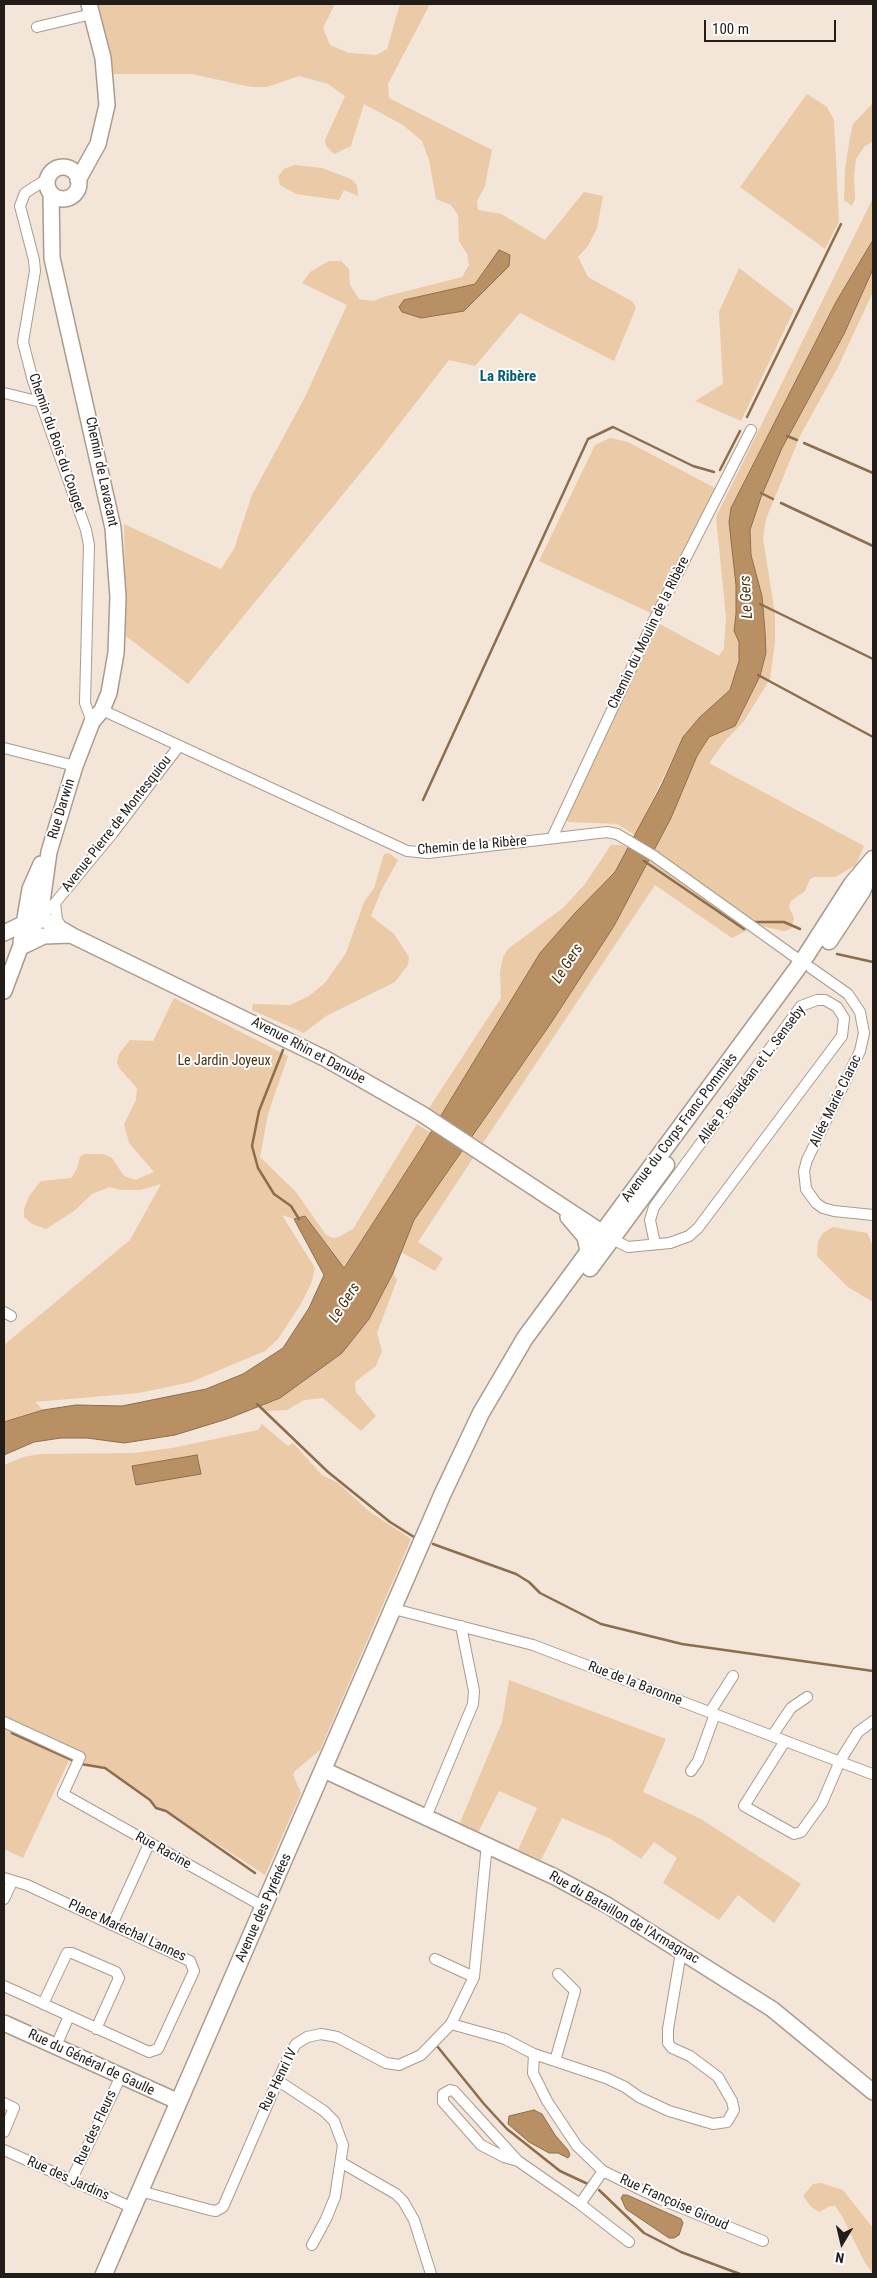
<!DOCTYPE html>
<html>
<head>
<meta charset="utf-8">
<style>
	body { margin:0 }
	#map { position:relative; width:877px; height:2278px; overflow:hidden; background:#f3e5d7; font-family:"Roboto Condensed",sans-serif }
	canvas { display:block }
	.frame { position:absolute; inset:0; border:5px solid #221d18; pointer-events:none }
	.north { position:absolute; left:817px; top:2218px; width:50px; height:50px; -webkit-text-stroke:4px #fff; paint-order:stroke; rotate:189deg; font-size:14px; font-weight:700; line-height:20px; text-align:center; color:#221d18 }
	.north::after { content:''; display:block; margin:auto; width:18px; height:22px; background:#221d18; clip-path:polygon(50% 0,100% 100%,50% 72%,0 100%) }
	.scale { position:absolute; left:704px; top:20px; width:132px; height:22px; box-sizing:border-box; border:2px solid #221d18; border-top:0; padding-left:6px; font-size:15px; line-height:18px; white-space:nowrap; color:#221d18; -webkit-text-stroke:4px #fff; paint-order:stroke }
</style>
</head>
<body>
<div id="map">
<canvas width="877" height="2278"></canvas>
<div class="frame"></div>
<div class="north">N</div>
<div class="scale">100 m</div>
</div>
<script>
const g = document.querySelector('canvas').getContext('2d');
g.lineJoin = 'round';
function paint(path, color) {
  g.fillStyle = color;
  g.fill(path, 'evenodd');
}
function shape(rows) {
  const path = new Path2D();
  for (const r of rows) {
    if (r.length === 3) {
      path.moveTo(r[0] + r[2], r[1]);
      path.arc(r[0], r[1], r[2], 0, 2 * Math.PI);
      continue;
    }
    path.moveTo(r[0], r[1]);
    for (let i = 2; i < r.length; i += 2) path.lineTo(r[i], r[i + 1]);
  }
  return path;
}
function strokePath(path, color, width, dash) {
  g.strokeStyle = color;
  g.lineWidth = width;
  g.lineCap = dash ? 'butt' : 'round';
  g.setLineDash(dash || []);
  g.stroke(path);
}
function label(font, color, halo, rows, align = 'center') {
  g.font = font + ' "Roboto Condensed",sans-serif';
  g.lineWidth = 4;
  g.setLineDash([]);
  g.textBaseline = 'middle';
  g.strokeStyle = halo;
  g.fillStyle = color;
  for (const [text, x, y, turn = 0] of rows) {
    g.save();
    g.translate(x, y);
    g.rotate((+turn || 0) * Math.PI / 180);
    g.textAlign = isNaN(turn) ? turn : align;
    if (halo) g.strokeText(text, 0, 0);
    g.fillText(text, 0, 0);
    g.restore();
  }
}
const green = shape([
	[96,4,335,4,323,28,330,45,349,53,376,55,387,49,400,4,430,4,388,84,389,98,492,150,485,186,477,201,478,210,501,214,545,240,584,192,603,196,597,228,588,246,578,257,588,277,633,302,636,308,614,361,520,313,475,366,449,360,380,449,188,684,126,636,124,524,221,569,234,549,252,495,305,397,347,305,302,283,310,272,329,261,341,261,349,269,350,285,359,299,374,301,383,297,462,277,469,265,467,254,459,241,458,215,451,205,436,199,429,160,422,141,403,125,364,104,351,146,334,154,326,146,325,140,345,96,328,84,299,76,267,87,251,87,192,74,113,74],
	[499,250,477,299,464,311,404,300,475,284],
	[807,94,827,107,834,120,839,222,825,249,740,187],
	[873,103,873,141,864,147,856,159,854,176,855,199,852,206,844,200,845,169,850,137,853,124],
	[295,165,322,168,351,179,357,185,358,196,344,190,339,200,296,194,280,185,278,177,284,169],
	[873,198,873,240,836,302,731,508,729,522,736,585,736,614,734,631,739,642,739,661,730,690,700,717,683,737,635,835,617,824,568,822,566,818,658,623,719,656,724,648,726,617,716,517],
	[739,268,794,310,741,421,695,401,723,384,719,312],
	[873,269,873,292,838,367,800,436,766,519,763,539,775,614,775,641,770,679,744,721,725,741,709,763,864,846,856,865,835,877,814,877,810,879,805,891,791,901,789,907,794,918,791,929,784,931,757,925,732,938,655,885,483,1143,473,1137,551,1023,614,926,671,818,697,756,709,737,735,726,760,676,766,653,765,631,762,596,751,555,750,530,761,497,782,448,844,334],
	[610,438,628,442,715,488,653,614,539,561,595,445],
	[611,845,622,845,628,848,615,872,575,913,540,953,441,1116,429,1108,501,998,500,972,503,957,508,949,564,907,585,884],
	[389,853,398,860,381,891,371,916,394,934,409,957,408,965,395,982,326,1016,304,1033,252,1010,253,1004,290,1005,309,996,325,983,346,953,364,902,374,888,384,854],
	[174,998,288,1056,268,1114,260,1157,296,1192,326,1235,333,1238,339,1237,353,1229,417,1124,431,1133,343,1268,305,1216,294,1219,282,1215,315,1268,311,1284,301,1304,278,1339,265,1351,191,1382,139,1393,35,1402,43,1410,4,1422,4,1345,130,1240,161,1184,140,1190,121,1190,110,1187,92,1194,74,1211,46,1229,32,1224,24,1217,24,1209,29,1196,41,1181,71,1178,77,1169,80,1157,84,1154,103,1154,112,1158,124,1176,135,1180,154,1172,129,1143,124,1124,136,1100,137,1088,119,1068,117,1062,119,1054,130,1040,153,1041],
	[462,1151,473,1158,418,1242,443,1258,435,1271,401,1252,414,1220],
	[833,1227,867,1233,873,1246,873,1302,848,1287,817,1256,818,1241,823,1233],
	[393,1273,397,1280,377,1333,382,1351,376,1366,355,1382,356,1392,376,1416,361,1431,323,1398,304,1400,287,1410,267,1411,259,1406,280,1398,369,1319],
	[262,1424,288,1446,293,1443,322,1475,338,1483,370,1512,411,1539,320,1750,294,1772,293,1775,301,1793,265,1875,165,1810,157,1807,151,1799,105,1767,87,1764,71,1756,23,1858,4,1849,4,1465,23,1457,40,1454,135,1453,172,1448,258,1430],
	[509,1680,666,1739,643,1792,701,1819,801,1884,774,1923,738,1895,719,1920,663,1883,677,1858,654,1842,641,1859,609,1838,562,1818,541,1860,518,1850,537,1808,499,1791,478,1833,459,1825,502,1722],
	[821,2183,843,2190,873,2228,873,2274,864,2261,842,2216,835,2206,830,2206,819,2212,811,2207,803,2196,813,2184]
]);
const water = shape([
	[873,240,873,269,844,334,782,448,761,497,750,530,751,555,762,596,765,631,766,653,760,676,735,726,709,737,697,756,671,818,614,926,551,1023,414,1220,393,1273,369,1319,342,1353,280,1398,227,1419,175,1435,124,1443,87,1438,61,1438,34,1442,4,1455,4,1422,43,1410,76,1405,122,1406,206,1389,243,1374,283,1348,309,1308,324,1275,294,1219,305,1216,344,1268,420,1150,540,953,575,913,615,872,662,784,683,737,700,717,730,690,739,661,739,642,734,631,736,614,736,585,729,522,731,508,836,302,873,240],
	[499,250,510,255,509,266,464,311,421,318,402,312,399,307,404,300,475,284,499,250],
	[197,1455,201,1474,136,1485,132,1466,197,1455],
	[534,2110,542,2114,555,2135,568,2150,570,2155,568,2158,558,2153,549,2153,529,2142,508,2124,509,2116,534,2110],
	[623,2195,627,2195,681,2219,683,2223,679,2235,674,2238,669,2238,626,2209,621,2198,623,2195]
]);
const stream = shape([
	[747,417,841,224],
	[787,436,797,440],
	[804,443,873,473],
	[720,470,740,431],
	[761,493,773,499],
	[781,503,873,546],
	[760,604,873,659],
	[758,675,873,737],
	[423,800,588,439,613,427,693,466,714,472],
	[644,861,744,929],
	[752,922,784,922,800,929],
	[837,954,873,962],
	[283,1050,259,1111,252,1146,258,1168,274,1194,291,1206,299,1219],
	[257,1404,328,1472,390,1522,414,1537],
	[433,1544,516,1574,529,1582,540,1593,601,1624,682,1644,873,1671],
	[12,1733,72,1760],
	[81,1764,105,1768,150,1800,156,1808,166,1811,255,1873],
	[437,2046,484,2104,507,2129,560,2171,590,2185],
	[599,2190,644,2233,681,2252,740,2274]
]);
const street = shape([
	[37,27,92,14],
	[47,179,25,193,20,206,34,260,35,271,23,342,33,381,86,530,89,545,85,703,92,722],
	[4,393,41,402],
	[102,710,407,851,428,853,607,832,617,834,654,856,802,962],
	[4,748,75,766],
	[552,838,654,620,751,430],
	[55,903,57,920,63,929],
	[40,917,55,903,112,834,179,746],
	[811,968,848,994,860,1012,864,1033,860,1051,807,1160,804,1171,806,1189,816,1203,823,1208,834,1211,873,1215],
	[612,1239,628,1247,670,1243,689,1236,698,1228,842,1036,844,1018,837,1007,825,1000,817,1000,801,1006,654,1207,650,1220,655,1244],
	[4,1312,11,1316],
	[394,1609,533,1645,872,1774],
	[710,1712,733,1676],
	[4,1722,80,1757,63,1794,264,1907],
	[772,1736,791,1708,807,1697],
	[785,1741,744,1806,794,1834,801,1832,822,1803,840,1761,858,1732,873,1721],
	[691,1771,698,1761,715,1714],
	[426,1817,473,1704,474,1691,461,1626],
	[4,1878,27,1885,190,1961,194,1971,158,2049,149,2052,4,1986],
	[4,1899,12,1882],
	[112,1925,149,1844],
	[435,1959,474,1977],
	[43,2004,67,1953,72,1953,116,1972,119,1978,96,2029],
	[451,2024,505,2039,534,2054,533,2073,547,2101,577,2146,603,2171,660,2199,763,2241],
	[56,2046,69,2016],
	[534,2054,606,2078,625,2087,639,2097,669,2111,713,2124,727,2122,734,2110,732,2101,718,2077,690,2056,672,2048,668,2043,668,2029,681,1952],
	[555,2061,575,1991,558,1974],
	[277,2080,324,2111,334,2121,343,2145,335,2197,326,2219,312,2245],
	[4,2103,14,2108,4,2132],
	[4,2150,133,2208],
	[518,2161,504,2157,481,2145,443,2102,443,2094,450,2090,454,2091,518,2161,580,2204],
	[342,2163,396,2194,403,2201,414,2220,431,2274],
	[603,2171,580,2204,629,2242],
	[71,2181,121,2076],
	[140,2191,210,2210,216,2211,223,2207,289,2055,296,2044,307,2037,321,2034,337,2037,386,2063,399,2065,421,2055,451,2024,474,1977,487,1844]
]);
const secondary = shape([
	[63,183,16],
	[78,180,98,144,107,105,103,58,89,4],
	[40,917,73,936,326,1059,422,1114,612,1239],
	[4,933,29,921],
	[21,942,30,889,41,864],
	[21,947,44,936,70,935],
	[4,991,20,948,40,917,49,852,75,766,92,722,102,710,109,693,116,653,118,597,113,528,52,258,51,194],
	[568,1217,585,1237,588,1251],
	[324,1770,555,1877,607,1905,772,2009,873,2092],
	[4,2023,179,2102]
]);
const primary = shape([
	[829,941,862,891,871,870],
	[590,1268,666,1165],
	[104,2274,443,1493,481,1413,525,1338,802,962,852,884,873,859]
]);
const streetNames = [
	["Chemin du Bois du Couget",56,443,71],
	["Chemin de Lavacant",101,472,78],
	["Chemin du Moulin de la Ribère",649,633,-64],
	["Rue Darwin",62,809,-73],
	["Avenue Pierre de Montesquiou",117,824,-52],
	["Chemin de la Ribère",472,846,-5],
	["Avenue Rhin et Danube",308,1051,28],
	["Allée P. Baudéan et L. Senseby",752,1075,-53],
	["Allée Marie Clarac",836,1101,-64],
	["Avenue du Corps Franc Pommiès",680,1128,-53],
	["Rue de la Baronne",635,1684,21],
	["Rue Racine",163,1851,29],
	["Avenue des Pyrénées",264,1908,-66],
	["Rue du Bataillon de l'Armagnac",624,1918,30],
	["Place Maréchal Lannes",127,1931,25],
	["Rue du Général de Gaulle",91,2063,25],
	["Rue Henri IV",279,2080,-64],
	["Rue des Fleurs",96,2128,-65],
	["Rue des Jardins",68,2179,24],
	["Rue Françoise Giroud",674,2203,24]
];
const parkNames = [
	["Le Jardin Joyeux",224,1061]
];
const neighbourhoodNames = [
	["La Ribère",508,377]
];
const waterNames = [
	["Le Gers",747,597,-93],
	["Le Gers",568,964,-57],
	["Le Gers",345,1303,-57]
];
paint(green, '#ebcaa8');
paint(water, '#b99064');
strokePath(water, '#8c6e4d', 1);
strokePath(stream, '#8c6e4d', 2.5);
strokePath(street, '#a99c8e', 12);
strokePath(secondary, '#a99c8e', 18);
strokePath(primary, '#a99c8e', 19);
strokePath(street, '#fff', 10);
strokePath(secondary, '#fff', 15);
strokePath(primary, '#fff', 16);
label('14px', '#221d18', '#fff', streetNames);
label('14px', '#4d300c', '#fff', parkNames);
label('bold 15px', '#036073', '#fff', neighbourhoodNames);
label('italic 15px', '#4b2e09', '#fff', waterNames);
</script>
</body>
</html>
